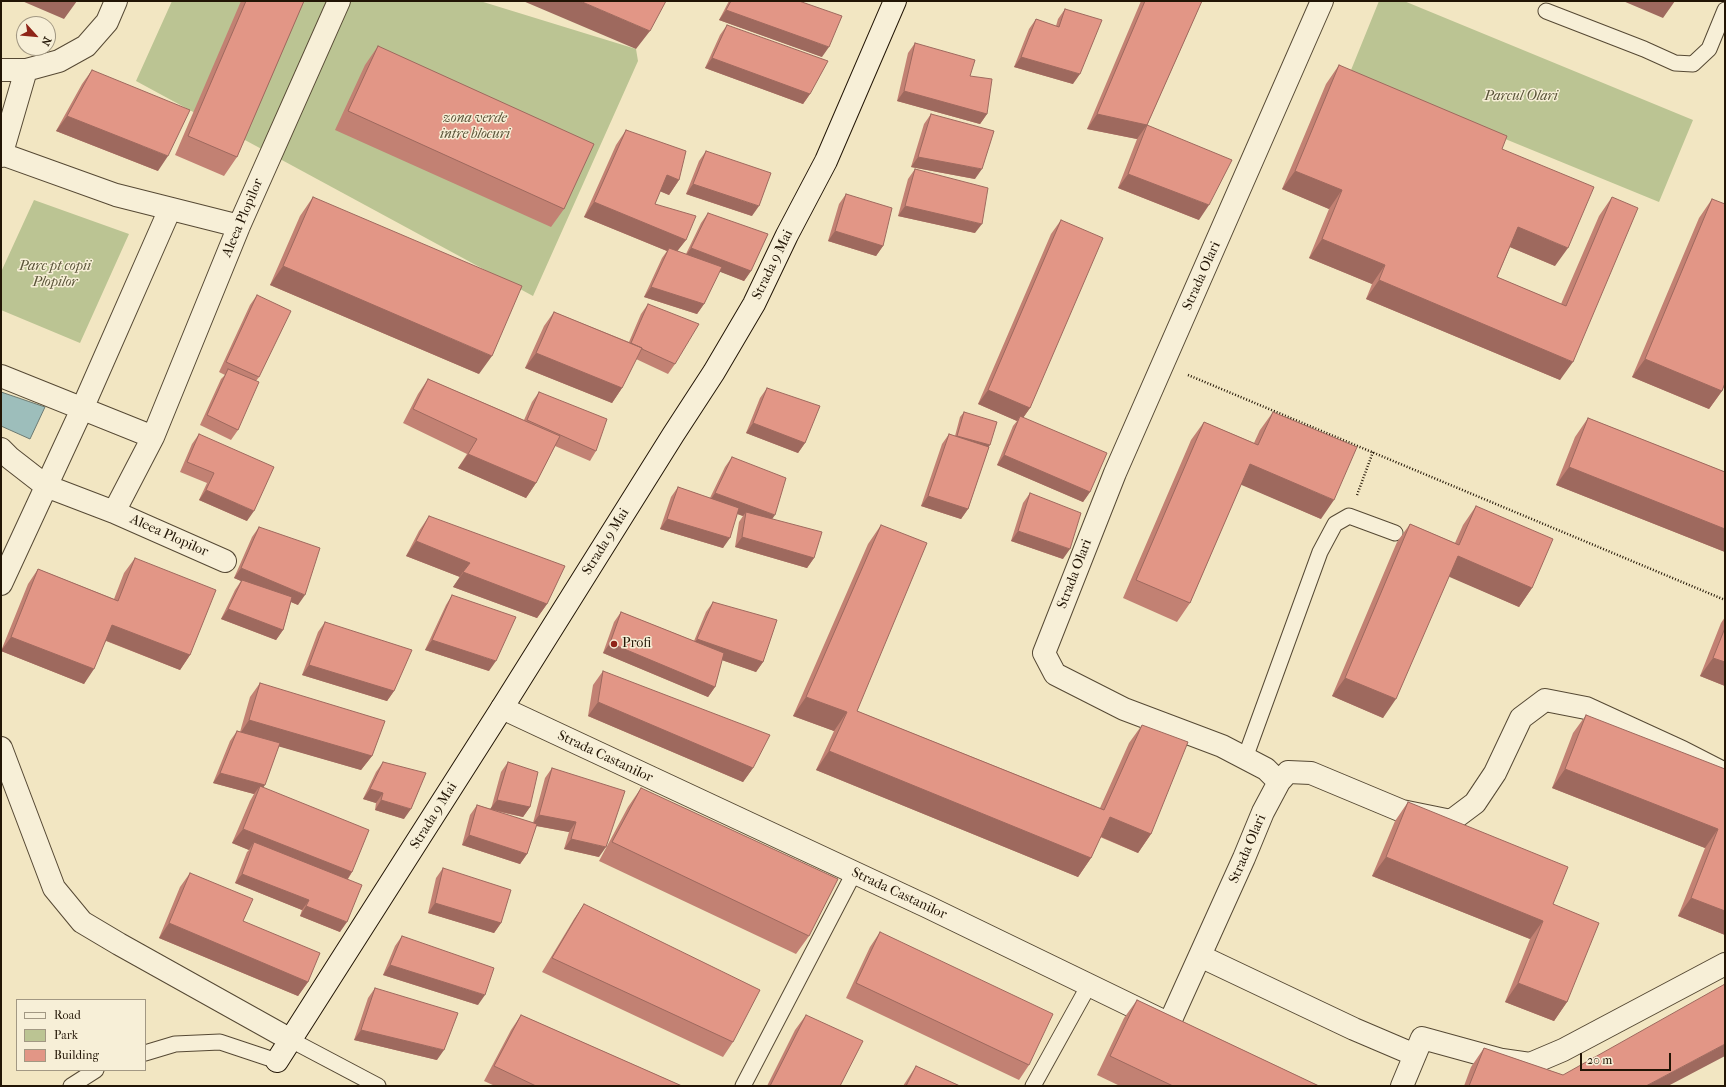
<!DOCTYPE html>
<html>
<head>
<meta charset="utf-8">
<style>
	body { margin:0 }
	#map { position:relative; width:1726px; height:1087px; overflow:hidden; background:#f2e6c2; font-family:"IM FELL French Canon",serif }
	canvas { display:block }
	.frame { position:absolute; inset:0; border:2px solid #221505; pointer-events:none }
	.legend { position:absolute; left:16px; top:999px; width:130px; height:72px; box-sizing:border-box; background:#f7efd7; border:1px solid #a29883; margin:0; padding:5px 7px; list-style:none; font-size:12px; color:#221505 }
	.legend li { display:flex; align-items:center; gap:8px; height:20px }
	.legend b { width:20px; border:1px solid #a29883 }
	.north { position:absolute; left:16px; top:16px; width:40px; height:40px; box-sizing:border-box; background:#f7efd7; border:1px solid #a29883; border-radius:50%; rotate:117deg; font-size:11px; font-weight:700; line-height:16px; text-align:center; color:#221505 }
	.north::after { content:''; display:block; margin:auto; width:14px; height:18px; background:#8f2418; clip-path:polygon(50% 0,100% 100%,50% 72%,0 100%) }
	.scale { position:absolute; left:1580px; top:1053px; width:91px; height:18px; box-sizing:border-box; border:2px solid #221505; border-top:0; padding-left:5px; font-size:12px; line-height:14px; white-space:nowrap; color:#221505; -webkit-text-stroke:3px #f7efd7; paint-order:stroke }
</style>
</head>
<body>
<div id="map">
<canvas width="1726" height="1087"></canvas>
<div class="frame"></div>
<ul class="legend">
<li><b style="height:5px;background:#f7efd7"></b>Road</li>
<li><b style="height:11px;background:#bbc493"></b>Park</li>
<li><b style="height:11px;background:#e29686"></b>Building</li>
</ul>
<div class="north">N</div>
<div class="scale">20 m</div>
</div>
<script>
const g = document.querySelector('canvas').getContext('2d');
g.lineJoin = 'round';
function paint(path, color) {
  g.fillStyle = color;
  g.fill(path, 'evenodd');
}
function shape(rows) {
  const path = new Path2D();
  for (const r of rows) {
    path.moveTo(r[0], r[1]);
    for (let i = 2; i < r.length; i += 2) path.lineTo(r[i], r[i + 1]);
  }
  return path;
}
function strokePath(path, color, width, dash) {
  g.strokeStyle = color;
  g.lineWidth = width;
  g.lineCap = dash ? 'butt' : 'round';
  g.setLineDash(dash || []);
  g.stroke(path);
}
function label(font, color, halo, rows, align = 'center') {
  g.font = font + ' "IM FELL French Canon",serif';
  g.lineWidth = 3;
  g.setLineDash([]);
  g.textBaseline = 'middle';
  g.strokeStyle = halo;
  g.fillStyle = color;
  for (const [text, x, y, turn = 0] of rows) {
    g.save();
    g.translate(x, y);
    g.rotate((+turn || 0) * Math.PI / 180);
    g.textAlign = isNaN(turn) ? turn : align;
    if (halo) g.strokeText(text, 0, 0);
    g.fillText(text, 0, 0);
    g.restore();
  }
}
const green = shape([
	[172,1,480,1,636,49,638,61,533,296,136,81],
	[1379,1,1404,1,1693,120,1659,202,1349,75],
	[34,200,129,234,80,343,1,310,1,272]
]);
const water = shape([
	[1,392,45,407,30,439,1,426,1,392]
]);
const path = shape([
	[1188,375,1725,600],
	[1357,495,1373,452]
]);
const lane = shape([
	[1546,11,1644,49,1675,63,1693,64,1709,49,1725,10],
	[1245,758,1320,552,1335,524,1349,516,1395,533],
	[291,1040,378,1086],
	[145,1053,175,1044,220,1042,277,1061],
	[71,1086,96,1070],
	[743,1086,854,873],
	[1033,1086,1089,985]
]);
const street = shape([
	[1,70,26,70,59,61,86,46,107,22,116,1],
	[2,154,116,195,239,226],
	[1,156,26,70],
	[1,376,153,437,239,226,339,1],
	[153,437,114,512,225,561],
	[1,449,10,458,46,486,114,512],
	[1,584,82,409,170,209],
	[502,708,928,907,1159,1019],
	[1,748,54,888,82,922,119,944,291,1040],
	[1279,782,1266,769,1222,746,1124,709,1055,674,1044,653,1115,473,1322,1],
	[1200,956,1354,1029,1415,1055],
	[1169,1024,1244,858,1263,812,1279,782,1288,772,1311,773,1402,811,1451,821,1475,803,1495,773,1521,718,1545,700,1586,708,1682,752,1725,774],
	[1402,1086,1422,1038,1502,1060,1530,1064,1563,1050,1725,964]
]);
const secondary = shape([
	[277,1061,502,708,673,435,714,372,754,304,787,235,826,161,895,1]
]);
const wall = shape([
	[241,1,304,1,237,157,224,176,175,155],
	[729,1,799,1,822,57,719,20],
	[1141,1,1202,1,1147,125,1199,220,1118,188,1137,139,1087,129],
	[1065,9,1073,84,1014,67,1029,29,1036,19,1056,26,1058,19],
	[727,25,810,94,803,104,705,68,720,35],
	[915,43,970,76,987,114,980,124,897,101,908,53],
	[378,46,564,209,551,227,335,130,365,65],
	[1339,65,1502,149,1555,266,1510,247,1497,277,1561,304,1599,216,1612,197,1560,380,1366,299,1372,284,1309,258,1329,209,1282,189,1326,84],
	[92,70,158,171,56,131,82,84],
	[931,114,975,179,911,167,924,124],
	[626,130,679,180,669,195,660,191,655,204,686,240,677,251,686,254,701,223,708,213,751,271,744,281,719,271,704,304,697,314,644,297,662,258,667,251,584,217,616,145],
	[706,151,752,216,686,194,699,161],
	[915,169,975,233,898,216,908,179],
	[846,194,883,246,876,256,828,241,839,204],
	[313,197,479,374,270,285,300,216],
	[1712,199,1722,391,1709,409,1632,377,1699,218],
	[1061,220,1030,408,1023,418,1090,492,1083,502,997,465,1013,426,1017,421,978,404,1051,234],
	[257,295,259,377,256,381,238,430,231,440,200,425,221,379,225,375,219,372,250,305],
	[648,304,675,364,668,374,636,359,622,388,612,403,525,368,544,326,554,312,629,342,641,314],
	[428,379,524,420,532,402,539,392,596,451,590,461,555,446,536,483,526,498,458,468,467,454,403,423,418,394],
	[767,388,805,443,798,453,746,433,760,398],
	[964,412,989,447,968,509,961,519,921,506,942,444,949,434,955,436,960,417],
	[1273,412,1321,519,1241,484,1190,603,1177,622,1123,598,1191,440,1204,422,1254,443,1260,430],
	[1588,418,1725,472,1725,552,1556,485,1575,437],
	[199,434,247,521,199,500,207,483,180,472,192,444],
	[732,457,772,519,814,558,807,568,735,547,739,522,743,516,737,514,723,548,660,529,671,497,678,487,710,498,725,467],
	[1030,493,1063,559,1011,541,1023,503],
	[1476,506,1532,588,1519,607,1449,576,1383,718,1332,696,1397,542,1410,524,1455,543,1463,525],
	[429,516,547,604,537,618,453,587,460,577,406,556,419,531],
	[881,525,857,711,1100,808,1129,743,1142,725,1151,834,1138,853,1100,837,1091,858,1078,877,816,770,834,731,793,716,868,544],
	[259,527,298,605,291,602,283,630,276,640,221,619,235,590,241,581,234,578,252,537],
	[135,558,190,655,180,670,106,641,84,684,1,651,28,584,38,569,114,599,124,573],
	[452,595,489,671,425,650,446,605],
	[713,602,763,662,756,672,722,660,715,687,708,697,603,653,614,622,621,612,694,641,706,612],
	[1725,617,1725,686,1700,676,1721,623],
	[325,622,394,691,387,701,302,675,318,632],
	[603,671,753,768,743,782,588,716,593,685],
	[260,683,372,756,361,770,279,746,263,788,352,872,348,879,340,932,300,916,302,910,235,883,247,852,249,850,232,843,250,801,254,794,213,783,230,741,237,731,240,732,250,697],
	[1586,715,1725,818,1725,935,1678,916,1705,848,1552,788,1573,733],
	[383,762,404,819,375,810,376,803,363,799,376,772],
	[508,762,530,807,523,817,495,811,533,823,545,778,552,768,599,857,564,849,569,832,536,826,527,854,520,864,462,845,470,815,477,805,491,809,501,772],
	[641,788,809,936,796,954,599,861,628,807],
	[1408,802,1553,904,1567,1002,1554,1021,1505,1002,1530,939,1372,876,1395,821],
	[443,868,501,923,494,933,428,913,436,878],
	[190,873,308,982,298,996,159,938,180,887],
	[584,904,733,1042,723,1057,542,972,574,919],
	[880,932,1029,1065,1019,1080,846,998,870,947],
	[402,936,478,1005,383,975,395,946],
	[375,988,437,1060,354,1040,368,998],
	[1137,1000,1319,1086,1120,1086,1097,1075,1124,1018],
	[521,1015,682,1086,495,1086,484,1081,511,1030],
	[806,1015,840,1086,767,1086,795,1030],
	[1484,1048,1563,1075,1668,1086,1464,1086,1471,1067],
	[916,1066,960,1086,903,1086]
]);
const shadedWall = shape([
	[22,1,77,1,64,19],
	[523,1,580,1,650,31,636,49],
	[1623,1,1675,1,1663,18],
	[726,10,829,47,822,57,719,20],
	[1021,57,1080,74,1073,84,1014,67],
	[712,58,810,94,803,104,705,68],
	[904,91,987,114,980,124,897,101],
	[1097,114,1147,125,1137,139,1087,129],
	[67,116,168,156,158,171,56,131],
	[918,157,982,169,975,179,911,167],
	[1295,171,1342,190,1329,209,1282,189],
	[1128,174,1209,205,1199,220,1118,188],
	[667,175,679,180,669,195,657,190],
	[693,184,759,206,752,216,686,194],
	[594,202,686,240,675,254,669,248,667,251,584,217],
	[905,206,982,224,975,233,898,216],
	[1518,227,1568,248,1555,266,1505,245],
	[835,231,883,246,876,256,828,241],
	[1322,239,1385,265,1372,284,1309,258],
	[691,248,751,271,744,281,684,258],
	[283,266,492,356,479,374,270,285],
	[1379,280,1573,362,1560,380,1366,299],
	[651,287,704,304,697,314,644,297],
	[536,353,622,388,612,403,525,368],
	[1645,359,1722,391,1709,409,1632,377],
	[988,390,1030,408,1020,422,1020,416,1017,421,978,404],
	[753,423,805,443,798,453,746,433],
	[957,436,990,445,987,450,953,441],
	[468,454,536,483,526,498,458,468],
	[1004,455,1090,492,1083,502,997,465],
	[1250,464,1334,500,1321,519,1237,483],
	[1569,467,1725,529,1725,552,1556,485],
	[206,490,254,511,247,521,199,500],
	[715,493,775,515,768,525,746,512,743,516,708,503],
	[928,496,968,509,961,519,921,506],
	[667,519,730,538,723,548,660,529],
	[1018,531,1070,549,1063,559,1011,541],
	[742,537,814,558,807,568,735,547],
	[416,541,470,563,460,577,406,556],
	[1458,556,1532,588,1519,607,1445,575],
	[241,568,305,595,298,605,234,578],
	[463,572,547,604,537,618,453,587],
	[228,609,283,630,276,640,221,619],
	[112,625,190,655,180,670,102,639],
	[11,637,94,669,84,684,1,651],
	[697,639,763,662,756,672,690,649],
	[432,640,496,661,489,671,425,650],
	[610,643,715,687,708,697,603,653],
	[1713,658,1725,662,1725,686,1700,676],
	[309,665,394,691,387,701,302,675],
	[1345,678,1396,699,1383,718,1332,696],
	[806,697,847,712,834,731,793,716],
	[598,702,753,768,743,782,588,716],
	[249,720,372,756,361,770,239,735],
	[829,751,1091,858,1078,877,816,770],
	[1565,769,1718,829,1705,848,1552,788],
	[220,773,265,785,258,795,260,786,254,794,213,783],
	[370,789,383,793,376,803,363,799],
	[381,800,411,809,404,819,375,810],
	[497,800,530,807,523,817,490,809],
	[539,815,576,822,569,832,532,825],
	[1110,817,1151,834,1138,853,1097,835],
	[243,829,352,872,342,887,254,842,249,850,232,843],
	[469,835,527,854,520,864,462,845],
	[571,839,606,847,599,857,564,849],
	[1386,857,1543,921,1530,939,1372,876],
	[242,874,309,900,302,910,235,883],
	[1691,898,1725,911,1725,935,1678,916],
	[435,903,501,923,494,933,428,913],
	[306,906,347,922,340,932,300,916],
	[169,923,308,982,298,996,159,938],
	[390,965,485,995,478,1005,383,975],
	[1518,983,1567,1002,1554,1021,1505,1002],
	[361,1030,444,1050,437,1060,354,1040],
	[1725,1044,1725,1056,1668,1086,1646,1086]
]);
const building = shape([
	[246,1,304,1,237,157,188,136,246,1],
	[580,1,666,1,650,31,580,1],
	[731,1,799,1,842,16,829,47,726,10,731,1],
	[1145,1,1202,1,1147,125,1097,114,1145,1],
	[1065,9,1102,20,1080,74,1021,57,1036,19,1059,27,1065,9],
	[727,25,828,61,810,94,712,58,727,25],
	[915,43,975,60,970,76,992,79,987,114,904,91,915,43],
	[378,46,594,144,564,209,348,111,378,46],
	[1339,65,1507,136,1502,149,1594,187,1568,248,1518,227,1497,277,1566,306,1612,197,1638,208,1573,362,1379,280,1385,265,1322,239,1342,190,1295,171,1339,65],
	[92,70,190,110,168,156,67,116,92,70],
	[931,114,994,131,982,169,918,157,931,114],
	[1147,125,1232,160,1209,205,1128,174,1147,125],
	[626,130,686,151,679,180,667,175,655,204,696,216,686,240,594,202,626,130],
	[706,151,771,173,759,206,693,184,706,151],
	[915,169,988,188,982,224,905,206,915,169],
	[846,194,892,208,883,246,835,231,846,194],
	[313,197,522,286,492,356,283,266,313,197],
	[1712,199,1725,204,1725,383,1722,391,1645,359,1712,199],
	[708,213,768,234,751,271,691,248,708,213],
	[1061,220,1103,238,1030,408,988,390,1061,220],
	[669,248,722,267,704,304,651,287,669,248],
	[257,295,291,311,259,377,226,362,257,295],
	[648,304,699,324,675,364,642,349,642,348,631,343,648,304],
	[554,312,642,348,622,388,536,353,554,312],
	[228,369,259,382,238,430,207,415,228,369],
	[428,379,560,436,536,483,468,454,477,439,413,409,428,379],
	[767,388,820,406,805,443,753,423,767,388],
	[539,392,607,419,596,451,527,420,539,392],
	[964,412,997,422,990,445,957,436,964,412],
	[1273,412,1357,447,1334,500,1250,464,1190,603,1136,580,1204,422,1258,445,1273,412],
	[1020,416,1107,453,1090,492,1004,455,1020,416],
	[1588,418,1725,472,1725,529,1569,467,1588,418],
	[199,434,274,467,254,511,206,490,214,473,187,462,199,434],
	[949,434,989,447,968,509,928,496,949,434],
	[732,457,786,478,775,515,715,493,732,457],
	[678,487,739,508,730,538,667,519,678,487],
	[1030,493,1081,513,1070,549,1018,531,1030,493],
	[1476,506,1553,539,1532,588,1458,556,1396,699,1345,678,1410,524,1459,545,1476,506],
	[746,512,822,532,814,558,742,537,746,512],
	[429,516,565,566,547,604,463,572,470,563,416,541,429,516],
	[881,525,927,543,857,711,1104,810,1142,725,1188,742,1151,834,1110,817,1091,858,829,751,847,712,806,697,881,525],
	[259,527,320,548,305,595,241,568,259,527],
	[135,558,216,590,190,655,112,625,94,669,11,637,38,569,118,601,135,558],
	[242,580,292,597,283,630,228,609,242,580],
	[452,595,516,617,496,661,432,640,452,595],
	[713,602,777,620,763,662,697,639,713,602],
	[621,612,724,653,715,687,610,643,621,612],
	[325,622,412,650,394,691,309,665,325,622],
	[1725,628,1725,662,1713,658,1725,628],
	[603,671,770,735,753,768,598,702,603,671],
	[260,683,385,721,372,756,249,720,260,683],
	[1586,715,1725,769,1725,911,1691,898,1718,829,1565,769,1586,715],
	[237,731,280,743,265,785,220,773,237,731],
	[383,762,426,773,411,809,381,800,383,793,370,789,383,762],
	[508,762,538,772,530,807,497,800,508,762],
	[552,768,625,791,606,847,571,839,576,822,539,815,552,768],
	[260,786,369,830,352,872,243,829,260,786],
	[641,788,838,879,809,936,612,842,641,788],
	[1408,802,1568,867,1553,904,1599,923,1567,1002,1518,983,1543,921,1386,857,1408,802],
	[477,805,537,824,527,854,469,835,477,805],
	[254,842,362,885,347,922,306,906,309,900,242,874,254,842],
	[443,868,511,890,501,923,435,903,443,868],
	[190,873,253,899,243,921,320,953,308,982,169,923,190,873],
	[584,904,760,990,733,1042,552,958,584,904],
	[880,932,1053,1014,1029,1065,856,983,880,932],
	[402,936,494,968,485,995,390,965,402,936],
	[1725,984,1725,1044,1646,1086,1469,1086,1484,1048,1563,1075,1725,984],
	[375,988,458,1013,444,1050,361,1030,375,988],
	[1137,1000,1319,1086,1173,1086,1110,1056,1137,1000],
	[521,1015,682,1086,536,1086,494,1066,521,1015],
	[806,1015,863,1041,840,1086,770,1086,806,1015],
	[916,1066,960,1086,906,1086,916,1066]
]);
const markers = [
	[614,644,4,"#8f2418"]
];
const parkNames = [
	["Parcul Olari",1521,97],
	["zona verde",475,119],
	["intre blocuri",475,135],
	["Parc pt copii",55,267],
	["Plopilor",55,283]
];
const streetNames = [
	["Aleea Plopilor",243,218,-67],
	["Strada 9 Mai",773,265,-64],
	["Strada Olari",1202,276,-66],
	["Aleea Plopilor",169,536,24],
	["Strada 9 Mai",606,542,-58],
	["Strada Olari",1075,574,-69],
	["Strada Castanilor",605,757,25],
	["Strada 9 Mai",434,816,-58],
	["Strada Olari",1248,849,-67],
	["Strada Castanilor",899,894,25]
];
const poiNames = [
	["Profi",622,644]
];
paint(green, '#bbc493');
paint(water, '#9dbebb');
strokePath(water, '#6c7a72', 1);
strokePath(lane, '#564934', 17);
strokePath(street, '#564934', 24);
strokePath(secondary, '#221505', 24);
strokePath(path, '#221505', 2.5, [1, 2]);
strokePath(lane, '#f7efd7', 15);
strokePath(street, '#f7efd7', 22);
strokePath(secondary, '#f7efd7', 22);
paint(wall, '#c28173');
paint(shadedWall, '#9e695e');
paint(building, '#e29686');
strokePath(building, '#9e695e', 1);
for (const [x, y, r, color] of markers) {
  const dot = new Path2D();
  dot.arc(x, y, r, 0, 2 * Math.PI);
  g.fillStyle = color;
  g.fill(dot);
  strokePath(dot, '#f7efd7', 1.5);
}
label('italic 14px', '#585237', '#f7efd7', parkNames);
label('14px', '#221505', '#f7efd7', streetNames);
label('14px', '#221505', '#f7efd7', poiNames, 'left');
</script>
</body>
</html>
